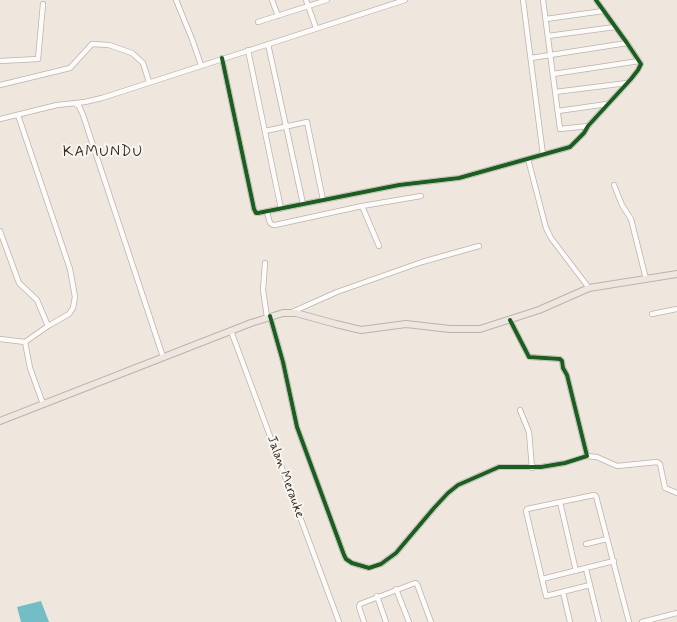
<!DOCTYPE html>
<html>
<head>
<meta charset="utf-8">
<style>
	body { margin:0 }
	canvas { display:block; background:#efe7de }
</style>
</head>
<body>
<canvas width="677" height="622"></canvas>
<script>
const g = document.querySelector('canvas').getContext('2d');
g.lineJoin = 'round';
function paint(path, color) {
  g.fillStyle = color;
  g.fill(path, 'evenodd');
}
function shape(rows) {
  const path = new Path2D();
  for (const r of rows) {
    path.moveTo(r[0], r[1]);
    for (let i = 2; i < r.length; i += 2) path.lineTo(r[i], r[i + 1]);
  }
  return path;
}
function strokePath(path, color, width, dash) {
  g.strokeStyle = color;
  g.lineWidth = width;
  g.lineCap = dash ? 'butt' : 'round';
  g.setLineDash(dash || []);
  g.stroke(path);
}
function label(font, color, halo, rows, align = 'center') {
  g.font = font + ' Mynerve,sans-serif';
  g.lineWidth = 4;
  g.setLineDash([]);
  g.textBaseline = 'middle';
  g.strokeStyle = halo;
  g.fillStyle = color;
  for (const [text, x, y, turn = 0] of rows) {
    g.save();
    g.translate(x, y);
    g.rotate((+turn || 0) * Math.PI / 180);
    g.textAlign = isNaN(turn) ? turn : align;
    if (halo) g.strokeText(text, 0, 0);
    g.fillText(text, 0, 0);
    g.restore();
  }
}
const water = shape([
	[41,601,49,622,21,622,17,607]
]);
const minor = shape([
	[176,0,192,39,201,65],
	[272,0,278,16],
	[306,0,316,28],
	[523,0,543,155],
	[543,0,560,129,588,126],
	[546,19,603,11],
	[258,22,327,0],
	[548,36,615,27],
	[268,44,303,204],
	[248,50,281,209],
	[222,58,254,209,256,213,258,213,399,185,459,178,570,147,584,133,588,126,631,79,638,70,641,64,627,43,596,0],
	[531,58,627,43],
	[0,61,38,59,43,4],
	[553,74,639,61],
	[0,85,70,68,92,44,109,45,132,53,143,63,149,82],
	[555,92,627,83],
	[74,103,79,106,83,115,163,357],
	[558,111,607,104],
	[0,119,57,105,85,102,102,98,405,0],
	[265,131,307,122,323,200],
	[528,159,546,228,551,238,589,288],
	[614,185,622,205,631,219,646,279],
	[362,206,379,246],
	[267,212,270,223,273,225,275,225,362,206,421,196],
	[0,231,19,283,37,300,48,326],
	[265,263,263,290,267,317],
	[292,312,337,292,422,262,479,246],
	[652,314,677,309],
	[270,316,283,362,297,427,344,555,346,559,352,563,369,568,381,564,396,553,434,508,448,493,458,485,499,467,541,467,565,463,587,456,567,375,563,368,562,361,560,359,529,357,510,320],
	[231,331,339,622],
	[0,339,25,342,48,326,69,314,73,308,75,297,70,269,18,115],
	[25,342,30,368,43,404],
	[520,410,529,432,532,468],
	[587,456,597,457,617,466,657,462,660,464,665,488,677,493],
	[560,502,576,571],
	[586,544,607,539],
	[586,569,599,622],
	[542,579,614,561],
	[590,585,546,596,526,511,527,509,594,495,596,496,629,622],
	[396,589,409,622],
	[563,592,570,622],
	[377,596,386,622],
	[364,622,359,607,360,604,415,583,417,584,431,622],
	[642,622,677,613]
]);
const highway = shape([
	[0,421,251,323,283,313,296,313,336,324,361,330,406,324,450,329,480,329,539,310,589,288,677,274]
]);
const cycleway = shape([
	[222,58,254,209,256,213,258,213,399,185,459,178,570,147,584,133,588,126,631,79,638,70,641,64,627,43,596,0],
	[270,316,283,362,297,427,344,555,346,559,352,563,369,568,381,564,396,553,434,508,448,493,458,485,499,467,541,467,565,463,587,456,567,375,563,368,562,361,560,359,529,357,510,320]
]);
const streetNames = [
	["Jalan Merauke",285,477,70]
];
const quarterNames = [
	["KAMUNDU",103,153]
];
paint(water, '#73bec6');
strokePath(minor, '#bab3ac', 6);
strokePath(highway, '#bab3ac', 8);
strokePath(minor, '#fdfbfa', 4.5);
strokePath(highway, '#efe6df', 6);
strokePath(cycleway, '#1b5e20', 4);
label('13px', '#3b2a1e', '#f6f6f2', streetNames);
g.letterSpacing = '1px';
label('15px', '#3b2a1e', '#f6f6f2', quarterNames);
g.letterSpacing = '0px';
</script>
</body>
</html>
